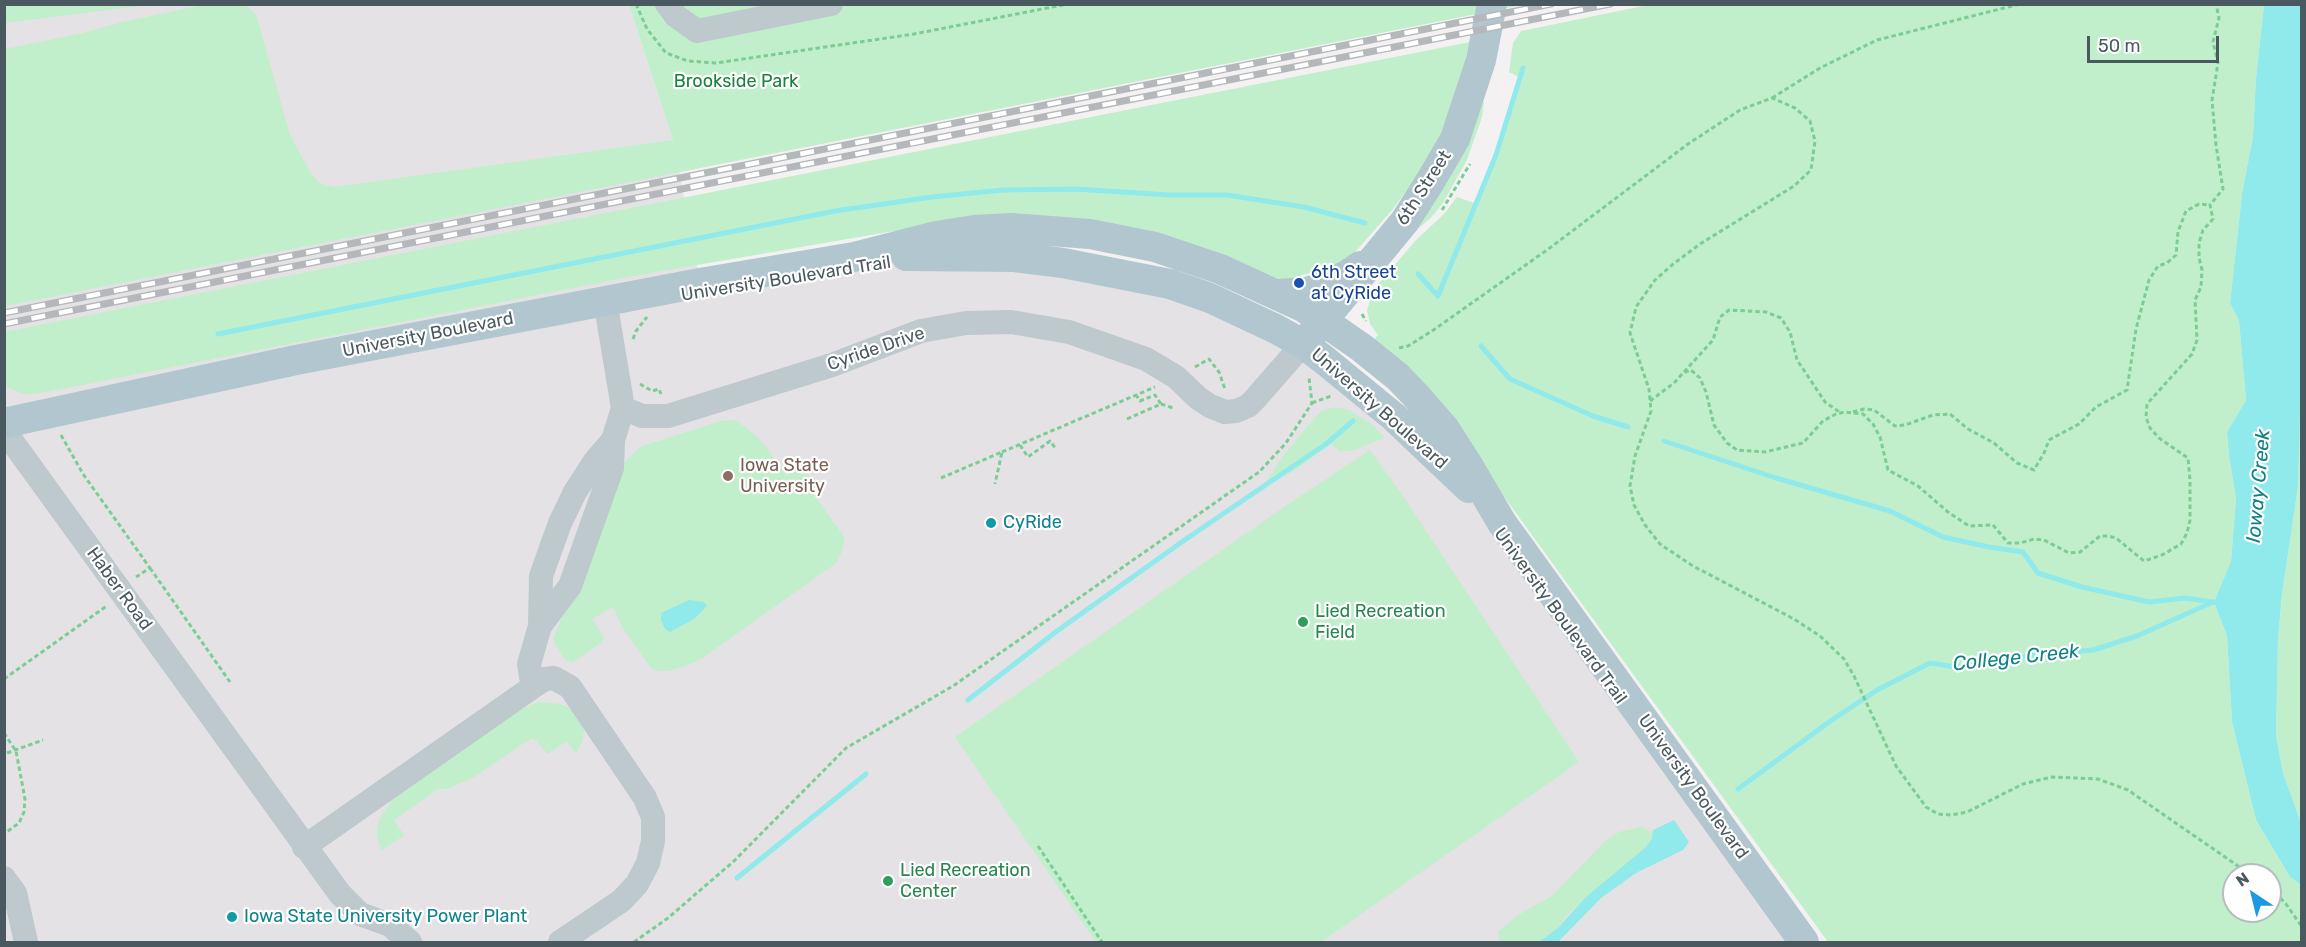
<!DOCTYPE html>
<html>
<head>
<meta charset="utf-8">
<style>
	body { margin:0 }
	#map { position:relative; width:2306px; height:947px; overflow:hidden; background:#f4f1f2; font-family:Rubik,sans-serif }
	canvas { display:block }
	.frame { position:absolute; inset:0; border:6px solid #49595f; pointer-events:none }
	.north { position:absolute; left:2222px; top:863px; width:60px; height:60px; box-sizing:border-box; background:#fff; border:2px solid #b6bdbf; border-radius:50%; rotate:325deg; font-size:16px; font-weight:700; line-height:24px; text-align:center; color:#49595f }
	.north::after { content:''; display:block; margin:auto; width:21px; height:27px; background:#1d98e2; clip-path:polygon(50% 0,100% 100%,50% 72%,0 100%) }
	.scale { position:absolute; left:2087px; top:36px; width:132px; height:27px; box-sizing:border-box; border:3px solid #49595f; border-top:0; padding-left:8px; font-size:18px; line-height:21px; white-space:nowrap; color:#49595f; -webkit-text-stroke:4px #fff; paint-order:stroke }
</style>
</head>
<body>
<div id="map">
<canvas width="2306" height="947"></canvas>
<div class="frame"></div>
<div class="north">N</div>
<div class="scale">50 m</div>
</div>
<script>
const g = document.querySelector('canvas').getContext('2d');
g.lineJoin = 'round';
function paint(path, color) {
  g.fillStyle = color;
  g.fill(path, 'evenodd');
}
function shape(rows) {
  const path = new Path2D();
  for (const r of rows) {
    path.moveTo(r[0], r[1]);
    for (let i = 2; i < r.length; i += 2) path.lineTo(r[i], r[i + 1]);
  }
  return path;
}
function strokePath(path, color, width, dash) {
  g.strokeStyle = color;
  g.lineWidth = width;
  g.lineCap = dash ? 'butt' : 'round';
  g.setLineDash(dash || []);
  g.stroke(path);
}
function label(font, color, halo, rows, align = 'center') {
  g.font = font + ' Rubik,sans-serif';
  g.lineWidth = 4.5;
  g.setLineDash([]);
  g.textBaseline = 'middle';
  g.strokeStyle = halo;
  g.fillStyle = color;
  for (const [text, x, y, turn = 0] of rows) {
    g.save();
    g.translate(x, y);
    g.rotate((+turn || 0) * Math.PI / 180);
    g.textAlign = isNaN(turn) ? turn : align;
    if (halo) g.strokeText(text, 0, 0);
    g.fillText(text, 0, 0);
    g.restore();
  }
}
const education = shape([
	[5,4,629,5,673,140,700,282,854,257,1063,263,1276,329,1471,490,1804,942,5,942]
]);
const green = shape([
	[5,4,149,4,149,5,5,23],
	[1653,4,2264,5,2256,78,2253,136,2242,194,2230,303,2239,321,2246,400,2227,432,2229,456,2236,498,2231,561,2214,602,2227,636,2232,722,2256,820,2290,877,2301,885,2301,942,1828,942,1449,421,1372,342,1378,335,1370,324,1367,310,1374,289,1416,240,1444,214,1457,197,1477,204,1498,154,1522,79,1509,72,1513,43,1521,31],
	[2234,875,2270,875,2270,911,2234,911],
	[203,5,245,5,256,14,290,135,309,170,319,183,334,187,673,140,629,5,1522,5,5,306,5,49,83,33,122,22],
	[1470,42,1453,106,1440,139,1417,176,1393,209,1356,251,1339,268,1301,275,1300,283,989,218,882,233,634,276,36,394,23,394,5,386,4,332],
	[1481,101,1484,102,1482,117,1467,160,1443,203,1430,219,1416,230],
	[2301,335,2301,823,2283,773,2276,735,2278,639,2282,594,2298,487],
	[1335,407,1349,410,1374,426,1384,438,1352,451,1340,451,1331,444,1292,472,1269,484,1267,480,1281,459,1306,428,1321,411],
	[736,420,759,438,786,475,802,466,817,488,812,492,845,538,841,554,835,564,701,659,685,666,668,671,657,671,651,668,622,627,613,607,592,619,604,638,601,643,573,662,565,660,555,644,553,639,623,463,642,446,721,421],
	[1370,450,1403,496,1579,762,1321,942,1096,942,955,737,1284,507],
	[538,702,561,704,572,709,584,724,583,739,576,754,567,741,548,754,534,739,530,739,474,777,447,789,438,789,394,820,404,835,382,851,377,838,377,827,381,816,393,799,519,711],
	[1641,827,1651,832,1653,830,1652,839,1646,847,1568,914,1558,928,1539,942,1499,942,1499,931,1518,915,1552,896,1605,841,1619,832]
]);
const water = shape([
	[2264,5,2302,5,2302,335,2298,487,2282,594,2278,639,2276,735,2283,773,2301,823,2301,885,2290,877,2256,820,2232,722,2227,636,2214,602,2231,561,2236,498,2229,456,2227,432,2246,400,2239,321,2230,303,2242,194,2253,136,2256,78],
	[689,600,704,602,707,606,694,619,670,632,665,629,661,620,661,613],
	[1674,820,1689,842,1683,850,1636,873,1601,898,1558,942,1539,942,1558,928,1586,897,1646,847,1652,839,1653,830]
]);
const stream = shape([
	[1418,274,1438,296,1496,155,1523,68],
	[218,334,835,211,932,197,1003,190,1076,189,1168,195,1227,195,1304,207,1365,223],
	[1481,346,1510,379,1593,416,1628,427],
	[1664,441,1776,478,1890,511,1943,537,1989,547,2023,552,2038,573,2082,587,2149,602,2185,598,2219,603],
	[968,700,1057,631,1186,539,1326,444,1353,421],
	[1738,789,1829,722,1877,690,1930,663,1956,667,2036,655,2093,650,2137,636,2213,602],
	[737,878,866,774]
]);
const path = shape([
	[636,4,647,29,666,53,688,61,716,63,914,34,1068,4],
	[2228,4,2228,5],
	[1772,98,1820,68,1877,40,2020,4],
	[1442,210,1470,164],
	[1362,314,1366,321],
	[633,339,636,331,647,317],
	[1399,348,1408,346,1432,331,1547,250,1688,144,1740,110,1772,98,1795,108,1810,121,1815,141,1811,170,1794,186,1700,244,1672,265,1655,280,1636,307,1630,333,1649,389,1651,411,1635,456,1630,486,1634,505,1645,525,1660,544,1693,566,1794,619,1820,636,1844,659,1854,676,1896,766,1926,807,1938,814,1951,815,1967,812,2023,784,2052,777,2098,779,2128,790,2251,875],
	[1195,367,1209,359,1219,372,1225,389],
	[1684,372,1713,340,1720,317,1729,310,1766,312,1781,318,1790,332,1797,360,1825,402,1841,413],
	[640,384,652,391,659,389,661,394],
	[1650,401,1674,383,1683,373,1691,370,1700,378,1706,392,1714,425,1727,443,1737,450,1765,452,1803,443,1823,421,1836,414,1845,412,1863,414,1873,424,1880,437,1888,470,1918,486,1948,512,1969,526,1993,525,2008,543,2020,543,2034,539,2044,540,2069,553,2080,552,2100,536,2108,536,2116,538,2144,561,2162,555,2181,544,2187,533,2190,520,2190,480,2188,458,2159,438,2150,428,2146,417,2147,404,2192,354,2197,340,2195,300,2201,287,2202,270,2199,258,2199,243,2203,230,2213,219,2210,205,2223,189,2216,145,2212,100,2218,63,2213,42,2219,18,2216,4],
	[1312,403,1331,396],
	[1161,404,1173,408],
	[1853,412,1864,409,1874,410,1895,426,1905,425,1933,415,1950,414,1968,429,1994,443,2017,463,2034,470,2044,453,2049,440,2079,424,2096,407,2127,390,2136,329,2149,280,2158,266,2167,263,2176,255,2178,232,2186,211,2199,204,2210,205],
	[1127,419,1161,404,1155,395,1140,401,1136,395],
	[61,435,83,474,150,568,136,577],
	[1020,445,1028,457,1050,441,1056,449],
	[1002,452,1155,387],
	[941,478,1002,452,995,484],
	[150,568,230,682],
	[4,679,108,605],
	[4,733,16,751,25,799,24,812,19,823,4,834],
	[7,753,43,740],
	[1038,846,1102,942],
	[2270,887,2286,904,2302,927],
	[634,942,668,918,734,861,846,748,953,686,1259,472,1286,443,1312,403,1309,378]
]);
const minor = shape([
	[667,4,676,16,697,31,831,4],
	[623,408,642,416,668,416,832,365,921,331,966,323,1011,322,1069,332,1146,359,1176,377,1198,398,1210,406,1225,412,1236,411,1248,406,1255,399,1303,344],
	[4,426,14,444,340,894,360,914,390,925,410,942],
	[540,626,570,586,612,468,613,440,623,408,605,300],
	[537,684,531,677,529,664,540,626,541,576,560,523,575,492,595,461,613,440],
	[304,847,537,684,545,679,554,678,570,687,645,798,653,817,653,841,648,863,637,884,621,901,560,942],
	[4,878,15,893,26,942]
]);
const major = shape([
	[906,256,1014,257,1063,263,1170,284,1210,298,1276,329,1303,344,1323,359,1394,417,1469,488],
	[1277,294,1307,292,1325,286,1347,275,1360,266],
	[1311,335,1405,221,1431,180,1455,139,1481,60,1492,4],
	[4,423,296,360,700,283,854,257,936,236,974,230,1011,228,1090,234,1155,247,1220,269,1303,307,1362,348,1398,377,1418,398,1445,429,1468,465,1502,523,1804,942]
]);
const rail = shape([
	[4,313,1551,4],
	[4,324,1610,4]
]);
const markers = [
	[1299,283,6,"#1a4fb4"],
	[728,476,6,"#8d6e63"],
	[991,523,6,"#0f9aa8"],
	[1303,622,6,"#2e9e5b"],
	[888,881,6,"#2e9e5b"],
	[232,917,6,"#0f9aa8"]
];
const parkNames = [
	["Brookside Park",736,82]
];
const streetNames = [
	["6th Street",1424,188,-57],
	["University Boulevard Trail",786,279,-9],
	["University Boulevard",428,335,-11],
	["Cyride Drive",876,349,-19],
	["University Boulevard",1379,409,41],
	["Haber Road",119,589,54],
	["University Boulevard Trail",1560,616,54],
	["University Boulevard",1693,787,54]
];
const transitNames = [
	["6th Street",1311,273],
	["at CyRide",1311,294]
];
const educationNames = [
	["Iowa State",740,466],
	["University",740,487]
];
const cultureNames = [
	["CyRide",1003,523],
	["Iowa State University Power Plant",244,917]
];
const leisureNames = [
	["Lied Recreation",1315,612],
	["Field",1315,633],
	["Lied Recreation",900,871],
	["Center",900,892]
];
const waterNames = [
	["Ioway Creek",2259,486,-85],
	["College Creek",2016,658,-6]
];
paint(education, '#e4e2e4');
paint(green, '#c2efcb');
paint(water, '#90e9eb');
strokePath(stream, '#90e9eb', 5);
strokePath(path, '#7acd94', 3, [4.5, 3]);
strokePath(minor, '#bdc9cd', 24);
strokePath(major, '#b2c6cf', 30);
strokePath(rail, '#b4b8bb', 7);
strokePath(rail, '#fff', 4.5, [14]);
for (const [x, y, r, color] of markers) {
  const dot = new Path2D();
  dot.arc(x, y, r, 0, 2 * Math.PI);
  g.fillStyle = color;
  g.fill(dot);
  strokePath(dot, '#fff', 2);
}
label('18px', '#19813a', '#fff', parkNames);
label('18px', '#49595f', '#fff', streetNames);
label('18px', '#164399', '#fff', transitNames, 'left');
label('18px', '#785e54', '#fff', educationNames, 'left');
label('18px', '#0d838f', '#fff', cultureNames, 'left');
label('18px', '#27864d', '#fff', leisureNames, 'left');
label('italic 20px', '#108285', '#fff', waterNames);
</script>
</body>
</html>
